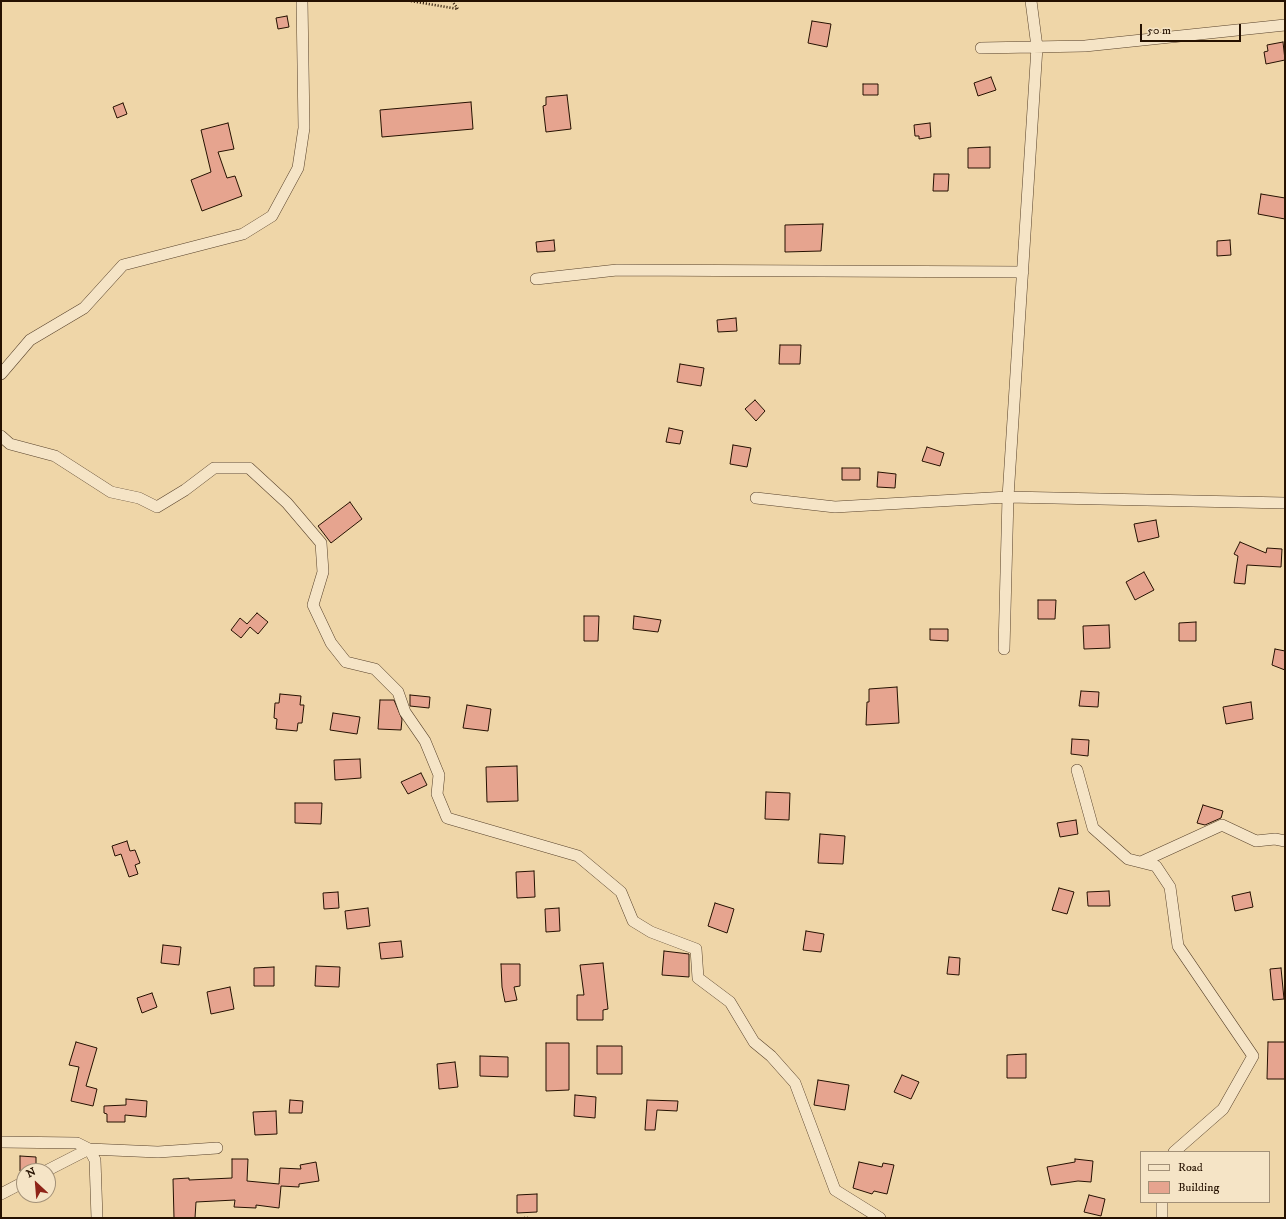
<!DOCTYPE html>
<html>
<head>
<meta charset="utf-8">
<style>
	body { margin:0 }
	#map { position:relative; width:1286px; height:1219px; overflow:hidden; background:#efd6a8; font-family:"IM FELL DW Pica",serif }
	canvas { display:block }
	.frame { position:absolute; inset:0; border:2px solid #251101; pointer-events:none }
	.legend { position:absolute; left:1140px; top:1151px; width:130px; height:52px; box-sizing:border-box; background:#f5e4c6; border:1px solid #a29077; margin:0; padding:5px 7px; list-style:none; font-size:12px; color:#251101 }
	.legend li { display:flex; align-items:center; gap:8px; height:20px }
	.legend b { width:20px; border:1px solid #a29077 }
	.north { position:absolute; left:16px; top:1163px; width:40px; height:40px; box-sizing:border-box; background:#f5e4c6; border:1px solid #a29077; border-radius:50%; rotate:334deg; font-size:11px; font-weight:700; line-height:16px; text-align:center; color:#251101 }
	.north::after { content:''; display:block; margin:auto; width:14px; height:18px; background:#8f2418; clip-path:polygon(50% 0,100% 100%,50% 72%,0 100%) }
	.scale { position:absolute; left:1140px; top:24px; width:101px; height:18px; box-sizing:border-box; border:2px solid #251101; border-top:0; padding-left:5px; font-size:12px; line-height:14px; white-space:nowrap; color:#251101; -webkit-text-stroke:3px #f5e4c6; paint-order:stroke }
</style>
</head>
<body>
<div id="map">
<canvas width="1286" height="1219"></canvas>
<div class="frame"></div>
<ul class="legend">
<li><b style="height:5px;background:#f5e4c6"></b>Road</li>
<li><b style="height:11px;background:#e6a48f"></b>Building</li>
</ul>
<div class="north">N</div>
<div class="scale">50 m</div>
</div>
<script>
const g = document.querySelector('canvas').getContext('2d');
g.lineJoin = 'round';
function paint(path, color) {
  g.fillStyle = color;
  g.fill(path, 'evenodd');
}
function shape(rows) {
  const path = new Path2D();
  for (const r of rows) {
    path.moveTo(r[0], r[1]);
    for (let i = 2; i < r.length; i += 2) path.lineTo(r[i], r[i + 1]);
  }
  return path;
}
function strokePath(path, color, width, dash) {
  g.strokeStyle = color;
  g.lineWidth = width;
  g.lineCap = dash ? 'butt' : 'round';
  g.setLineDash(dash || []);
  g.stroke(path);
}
const building = shape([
	[287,16,289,27,278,29,276,18,287,16],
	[812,21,831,24,827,47,808,43,812,21],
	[1283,42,1285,60,1266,64,1264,52,1268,51,1267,45,1283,42],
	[991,77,996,90,978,96,974,83,991,77],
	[863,84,878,84,878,95,863,95,863,84],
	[567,95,571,129,546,132,543,106,546,105,546,97,567,95],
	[471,102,473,129,382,137,380,110,471,102],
	[123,103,127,114,117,118,113,107,123,103],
	[228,123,234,149,218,152,227,178,235,176,242,196,202,211,191,180,211,172,201,130,228,123],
	[930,123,931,137,919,139,919,136,915,136,914,125,930,123],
	[990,147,990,168,968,168,968,148,990,147],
	[934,174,949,174,948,191,933,191,934,174],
	[1261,194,1285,198,1285,219,1258,214,1261,194],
	[823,224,821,251,785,252,785,225,823,224],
	[554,240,555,251,537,252,536,242,554,240],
	[1230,240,1231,255,1217,256,1217,241,1230,240],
	[736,318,737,331,718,332,717,320,736,318],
	[780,345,801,345,800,364,779,364,780,345],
	[680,364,704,368,701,386,677,382,680,364],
	[755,400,765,411,756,421,745,409,755,400],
	[669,428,683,431,680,444,666,442,669,428],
	[733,445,751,448,747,467,730,464,733,445],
	[927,447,944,453,940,466,922,461,927,447],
	[842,468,860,468,860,480,842,480,842,468],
	[878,472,896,474,895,488,877,487,878,472],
	[350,502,362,519,331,543,318,526,350,502],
	[1156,520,1159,537,1138,542,1134,524,1156,520],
	[1240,542,1266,553,1267,548,1282,549,1281,567,1247,565,1245,584,1234,583,1238,556,1234,554,1240,542],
	[1144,572,1154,590,1135,600,1126,582,1144,572],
	[1038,600,1056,600,1055,619,1038,619,1038,600],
	[257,613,268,622,258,634,250,627,241,638,231,630,240,618,247,624,257,613],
	[584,616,599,616,598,641,584,641,584,616],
	[634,616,661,620,658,632,633,629,634,616],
	[1196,622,1196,641,1179,641,1179,623,1196,622],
	[1109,625,1110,648,1084,649,1083,626,1109,625],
	[930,629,948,629,948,641,930,640,930,629],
	[1275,649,1285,651,1285,670,1272,665,1275,649],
	[897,687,899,723,866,725,867,702,869,702,869,689,897,687],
	[1081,691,1099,692,1098,707,1079,706,1081,691],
	[280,694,301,696,300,705,304,705,302,723,298,723,297,731,276,729,277,719,274,718,275,703,279,703,280,694],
	[410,695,430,697,429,708,410,706,410,695],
	[380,700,394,700,402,719,401,730,378,729,380,700],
	[1251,702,1253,719,1226,724,1223,707,1251,702],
	[467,705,491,709,488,731,463,728,467,705],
	[333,713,360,717,357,734,330,730,333,713],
	[1072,739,1089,740,1088,756,1071,754,1072,739],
	[360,759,361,778,335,780,334,760,360,759],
	[517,766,518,801,487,802,486,767,517,766],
	[421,773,427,785,408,794,401,782,421,773],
	[766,792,790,793,789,820,765,819,766,792],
	[295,803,322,803,321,824,295,823,295,803],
	[1203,805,1223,811,1221,818,1205,825,1197,823,1203,805],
	[1076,820,1078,834,1060,837,1057,823,1076,820],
	[820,834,845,836,843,864,818,863,820,834],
	[127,841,130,851,135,850,140,863,135,865,138,874,129,877,121,854,115,856,112,846,127,841],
	[534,871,535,897,517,898,516,872,534,871],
	[1059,888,1074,892,1067,914,1052,910,1059,888],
	[1109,891,1110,906,1088,906,1087,892,1109,891],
	[338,892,339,908,324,909,323,893,338,892],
	[1250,892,1253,907,1235,911,1232,896,1250,892],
	[715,903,734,909,727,933,708,926,715,903],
	[368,908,370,926,347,929,345,911,368,908],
	[559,908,560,931,546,932,545,909,559,908],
	[806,931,824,934,821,952,803,950,806,931],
	[401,941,403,957,381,959,379,943,401,941],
	[163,945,181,947,179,965,161,963,163,945],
	[664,951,689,954,689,977,662,975,664,951],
	[949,957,960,958,959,975,947,974,949,957],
	[603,963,608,1009,603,1010,603,1020,577,1020,577,995,584,995,580,965,603,963],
	[501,964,520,964,520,986,514,987,517,1000,505,1002,502,987,501,964],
	[316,966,340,967,339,987,315,986,316,966],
	[274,967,274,986,254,986,254,968,274,967],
	[1281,968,1284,999,1273,1000,1270,969,1281,968],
	[230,987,234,1009,211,1014,207,992,230,987],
	[152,993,157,1007,142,1013,137,998,152,993],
	[76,1042,97,1048,86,1086,97,1089,93,1106,71,1101,79,1067,69,1065,76,1042],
	[1268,1042,1285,1042,1285,1079,1267,1079,1268,1042],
	[546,1043,569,1043,569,1090,546,1091,546,1043],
	[597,1046,622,1046,622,1074,597,1074,597,1046],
	[1026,1054,1026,1078,1007,1078,1007,1055,1026,1054],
	[480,1056,508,1057,508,1077,480,1076,480,1056],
	[455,1062,458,1087,439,1089,437,1064,455,1062],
	[902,1075,919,1082,911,1099,894,1092,902,1075],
	[818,1080,849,1085,845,1110,814,1105,818,1080],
	[575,1095,596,1097,595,1118,574,1116,575,1095],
	[126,1099,147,1101,146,1117,125,1115,125,1122,107,1122,107,1114,104,1113,104,1106,126,1105,126,1099],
	[290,1100,303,1101,302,1113,289,1113,290,1100],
	[647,1100,678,1101,677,1111,657,1110,655,1130,645,1130,647,1100],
	[276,1111,277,1134,255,1135,253,1112,276,1111],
	[20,1156,36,1157,36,1171,20,1171,20,1156],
	[232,1159,248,1159,247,1181,279,1184,280,1168,301,1169,300,1165,316,1162,319,1181,299,1184,299,1187,281,1186,279,1208,256,1205,256,1208,234,1207,235,1200,196,1202,195,1218,174,1218,173,1179,189,1178,189,1180,232,1178,232,1159],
	[1075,1159,1093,1161,1091,1182,1078,1181,1051,1185,1047,1167,1075,1162,1075,1159],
	[859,1162,882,1167,883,1163,894,1165,887,1194,874,1191,872,1194,853,1188,859,1162],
	[537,1194,537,1212,517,1213,517,1195,537,1194],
	[1089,1195,1105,1199,1101,1216,1084,1212,1089,1195]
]);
const path = shape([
	[411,1,458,9,452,1],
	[524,1218,529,1218]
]);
const street = shape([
	[981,48,1085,46,1285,25],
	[536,279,617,270,1023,272],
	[1,374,30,340,84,308,123,265,243,234,272,216,298,168,304,128,302,1],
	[1,436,10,444,55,456,111,492,139,498,157,507,185,490,214,468,249,468,287,503,321,543,323,572,313,605,331,643,346,662,375,669,398,692,405,712,425,741,439,775,437,794,447,818,578,856,621,892,633,921,651,932,696,949,698,978,730,1002,754,1042,771,1056,795,1083,835,1190,880,1218],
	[756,498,835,507,1008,497,1285,503],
	[1004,649,1008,497,1037,47,1031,1],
	[1077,770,1093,828,1128,859,1156,866,1170,887,1178,946,1253,1056,1223,1109,1174,1152],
	[1141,862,1222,825,1256,841,1275,839,1285,841],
	[1,1142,77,1143,89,1149,158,1152,217,1148],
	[89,1149,95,1160,97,1218],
	[46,1171,89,1149],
	[1,1194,24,1182],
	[1162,1218,1162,1202]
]);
paint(building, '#e6a48f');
strokePath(building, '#251101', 1);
strokePath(street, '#58422b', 12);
strokePath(path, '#251101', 2.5, [1, 2]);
strokePath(street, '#f5e4c6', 11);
</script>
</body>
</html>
